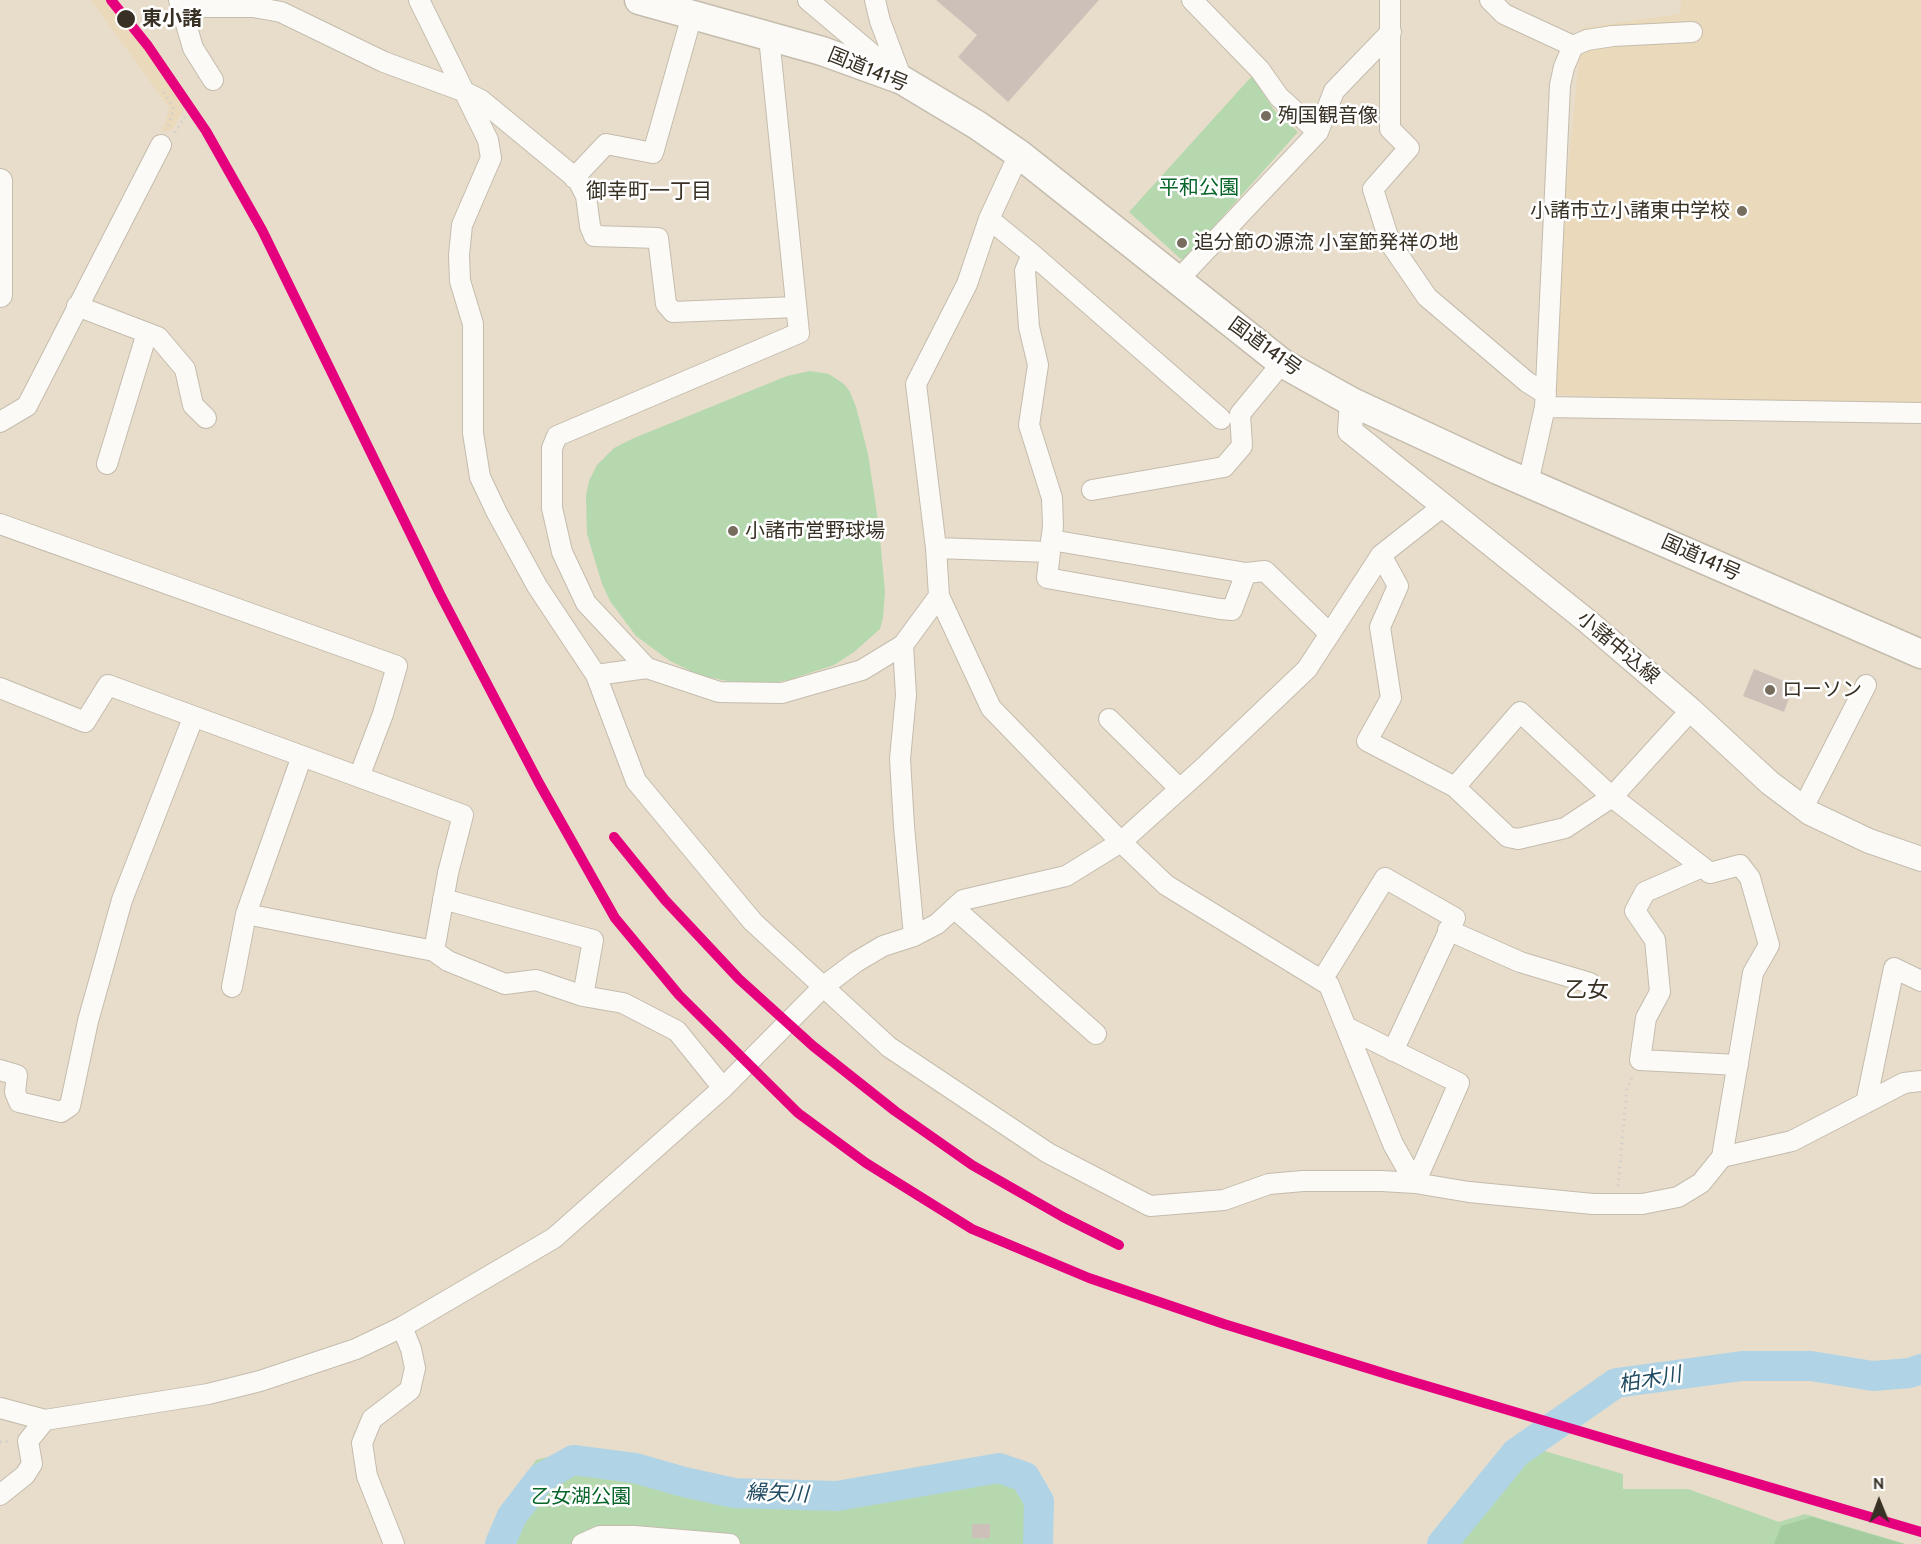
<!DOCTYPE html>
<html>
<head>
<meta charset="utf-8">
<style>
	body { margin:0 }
	#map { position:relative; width:1921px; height:1544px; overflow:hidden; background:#e8ddcb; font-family:Cabin,sans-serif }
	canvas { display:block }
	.north { position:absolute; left:1849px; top:1472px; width:60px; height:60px; -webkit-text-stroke:4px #fff; paint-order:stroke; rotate:359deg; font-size:16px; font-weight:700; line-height:24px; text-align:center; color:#383024 }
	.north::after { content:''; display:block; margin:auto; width:21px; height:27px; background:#383024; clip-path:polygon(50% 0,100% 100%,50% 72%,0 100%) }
</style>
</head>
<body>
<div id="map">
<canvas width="1921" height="1544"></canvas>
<div class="north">N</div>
</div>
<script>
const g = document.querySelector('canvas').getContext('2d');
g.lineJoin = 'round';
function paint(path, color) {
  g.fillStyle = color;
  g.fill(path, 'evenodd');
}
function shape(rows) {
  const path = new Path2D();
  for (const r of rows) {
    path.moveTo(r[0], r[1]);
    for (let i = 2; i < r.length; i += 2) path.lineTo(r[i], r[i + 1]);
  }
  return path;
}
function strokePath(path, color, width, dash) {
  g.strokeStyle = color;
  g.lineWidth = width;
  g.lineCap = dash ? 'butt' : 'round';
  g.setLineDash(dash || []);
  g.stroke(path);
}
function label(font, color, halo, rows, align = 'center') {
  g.font = font + ' Cabin,"Noto Sans JP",sans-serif';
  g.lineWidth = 5;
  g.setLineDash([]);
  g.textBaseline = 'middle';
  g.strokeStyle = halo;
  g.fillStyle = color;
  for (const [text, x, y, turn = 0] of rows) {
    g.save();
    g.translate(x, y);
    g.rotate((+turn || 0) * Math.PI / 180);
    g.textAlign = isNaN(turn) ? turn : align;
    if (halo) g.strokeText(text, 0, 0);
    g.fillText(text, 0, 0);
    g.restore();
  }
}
const built = shape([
	[91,0,117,0,156,49,190,99,172,130,161,132,170,109],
	[1681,0,1921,0,1921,413,1546,394,1582,28,1680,14]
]);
const green = shape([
	[1252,76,1274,110,1298,132,1183,261,1129,212],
	[810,371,829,374,844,384,850,392,856,407,868,454,879,527,885,592,883,618,880,629,854,652,834,665,788,680,766,684,737,683,699,675,670,661,636,636,610,601,602,584,587,534,586,496,589,481,597,465,614,448,634,438,787,376],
	[1517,1443,1623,1474,1623,1489,1688,1489,1779,1522,1805,1514,1906,1544,1427,1544,1461,1511],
	[579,1449,746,1483,869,1482,989,1458,1027,1463,1040,1484,1051,1513,1052,1544,488,1544,505,1506,536,1460]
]);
const forest = shape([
	[1812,1517,1904,1544,1774,1544,1781,1526]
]);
const river = shape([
	[500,1544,512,1516,541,1478,573,1460,635,1468,684,1482,734,1493,837,1496,999,1468,1025,1477,1039,1501,1038,1544],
	[1442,1544,1516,1453,1616,1383,1742,1366,1811,1366,1873,1376,1910,1373,1921,1369]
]);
const building = shape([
	[936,0,1099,0,1008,102,958,57,977,35],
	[1754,669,1794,685,1784,712,1743,696],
	[972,1524,990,1524,990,1538,972,1538]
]);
const path = shape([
	[164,92,174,109,167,129],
	[175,133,185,116],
	[1618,1186,1627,1088,1633,1075],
	[0,1442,11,1441],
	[983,1538,983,1544]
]);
const minor = shape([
	[179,0,193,48,213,80],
	[419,0,488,140,491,158,462,225,459,255,460,281,473,324,473,433,480,477,497,513,537,586,596,675,636,781,753,922,889,1047,1048,1153,1150,1206,1224,1200,1269,1184,1303,1181,1382,1181,1415,1183,1469,1192,1593,1204,1642,1204,1678,1197,1701,1183,1722,1157,1753,973,1769,945,1750,878,1740,865,1710,873,1612,797,1520,712,1455,787,1508,837,1518,839,1565,828,1612,797,1691,710],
	[808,0,891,70],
	[875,0,880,21,901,77],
	[1192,0,1260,70,1279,97,1318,132],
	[1390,0,1390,129,1409,148,1373,189,1390,243,1427,297,1527,382,1546,394],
	[1490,0,1504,14,1573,46],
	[181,7,253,7,281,12,384,62,463,91,481,100,578,180,586,196,590,226,594,236,658,238,666,304,673,312,796,307],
	[1019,154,989,219,967,284,916,384,936,548,939,596,991,708,1121,842,1166,885,1329,985,1393,1144,1415,1183],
	[574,178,606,144,653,153,692,15],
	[989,219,1032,254,1221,419],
	[1032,254,1025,271,1029,327,1038,365,1029,425,1052,498,1053,526,1050,552],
	[1177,281,1318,132,1334,91,1391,32],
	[77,306,158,337,185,369,193,405,206,418],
	[1545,407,1921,413],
	[0,422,27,406,161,145],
	[107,464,147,333],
	[1528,483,1545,407,1560,85,1564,67,1573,46,1587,40,1613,36,1692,32],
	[1092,490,1224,467,1242,446,1240,414,1282,363],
	[0,524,397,666,383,714,359,777],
	[1051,540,1246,573],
	[936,548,1050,552,1047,578,1220,609,1232,610,1246,573,1265,571,1329,633],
	[1381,555,1398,586,1380,627,1391,698,1367,741,1455,787],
	[903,645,906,695,900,759,904,826,914,936],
	[647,668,586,603,562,552,552,508,552,448,557,436,799,333,769,37],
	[596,675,647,668,719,692,782,693,862,670,903,645,939,596],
	[0,688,85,722,108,685,463,815,448,873,434,951],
	[1109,719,1180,789],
	[1803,808,1866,685],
	[1702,867,1645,892,1635,911,1655,940,1660,992,1646,1018,1640,1060,1738,1065],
	[443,899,593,940,583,996],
	[954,908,1096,1034],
	[246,914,434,951,448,961,505,984,536,980,583,996,623,1003,677,1031,723,1088],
	[1448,930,1520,962,1590,983],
	[1322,980,1385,878,1455,918,1393,1051],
	[232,987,246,914,302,756],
	[1346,1027,1459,1083,1415,1183],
	[0,1070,17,1075,15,1092,19,1102,61,1112,70,1106,88,1021,122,900,193,718],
	[1866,1103,1894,968,1921,981],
	[1722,1157,1792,1141,1904,1083,1921,1081],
	[0,1408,45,1420,208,1394,260,1381,356,1349,402,1327,554,1238,723,1088,824,986,856,962,883,946,914,936,937,924,963,900,1066,876,1121,842,1201,770,1307,669,1381,555,1442,507],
	[0,1495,25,1475,32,1464,28,1441,45,1420],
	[394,1544,367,1476,362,1443,372,1419,410,1390,415,1368,411,1349,402,1327],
	[582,1544,600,1536,634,1536,730,1544]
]);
const major = shape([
	[0,181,0,295],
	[1352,402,1350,431,1587,621,1691,710,1770,783,1810,813,1869,841,1921,859]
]);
const highway = shape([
	[639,0,822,51,902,80,977,125,1019,154,1282,363,1352,402,1498,470,1921,654]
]);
const rail1 = shape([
	[111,0,148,46,206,131,262,230,440,594,539,783,615,918,679,995,798,1113,866,1163,972,1229,1089,1278,1224,1324,1393,1376,1921,1532],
	[614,837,665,900,739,979,813,1046,895,1111,972,1165,1063,1217,1119,1245]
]);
const markers = [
	[126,19,10,"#383024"],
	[1266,116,6,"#766d5e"],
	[1742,211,6,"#766d5e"],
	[1182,243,6,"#766d5e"],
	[733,531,6,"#766d5e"],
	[1770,690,6,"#766d5e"]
];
const stopNames = [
	["東小諸",142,19]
];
const streetNames = [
	["国道141号",868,70,22],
	["国道141号",1265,347,36],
	["国道141号",1701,558,24],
	["小諸中込線",1618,648,40]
];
const poiNames = [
	["殉国観音像",1278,116],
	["小諸市立小諸東中学校",1730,211,"right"],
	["追分節の源流 小室節発祥の地",1194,243],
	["小諸市営野球場",745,531],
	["ローソン",1782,690]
];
const parkNames = [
	["平和公園",1199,188],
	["乙女湖公園",581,1497]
];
const neighbourhoodNames = [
	["御幸町一丁目",649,192]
];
const waterNames = [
	["柏木川",1650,1380,-10],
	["繰矢川",777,1494,2]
];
const quarterNames = [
	["乙女",1587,991]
];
paint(built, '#ead9ba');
paint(green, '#b5d8af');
paint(forest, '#a4cc9f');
strokePath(river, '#b0d4e6', 30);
paint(building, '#cdc0b8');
strokePath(minor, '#c4bcad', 22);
strokePath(major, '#c4bcad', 26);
strokePath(highway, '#c4bcad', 31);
strokePath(path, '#d2cfca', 3, [1.5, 4.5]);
strokePath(minor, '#fcfaf7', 20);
strokePath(major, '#fcfaf7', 24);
strokePath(highway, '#fcfaf7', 28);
strokePath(rail1, '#e5007d', 10);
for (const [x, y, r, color] of markers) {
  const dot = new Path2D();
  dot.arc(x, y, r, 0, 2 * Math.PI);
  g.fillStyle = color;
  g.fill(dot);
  strokePath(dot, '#fff', 2);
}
label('bold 20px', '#383024', '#fff', stopNames, 'left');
label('20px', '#383024', '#fff', streetNames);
label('20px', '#383024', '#fff', poiNames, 'left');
label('20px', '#076529', '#fff', parkNames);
label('21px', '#383024', '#fff', neighbourhoodNames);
label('italic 21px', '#204b62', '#fff', waterNames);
label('22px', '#383024', '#fff', quarterNames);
</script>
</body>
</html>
